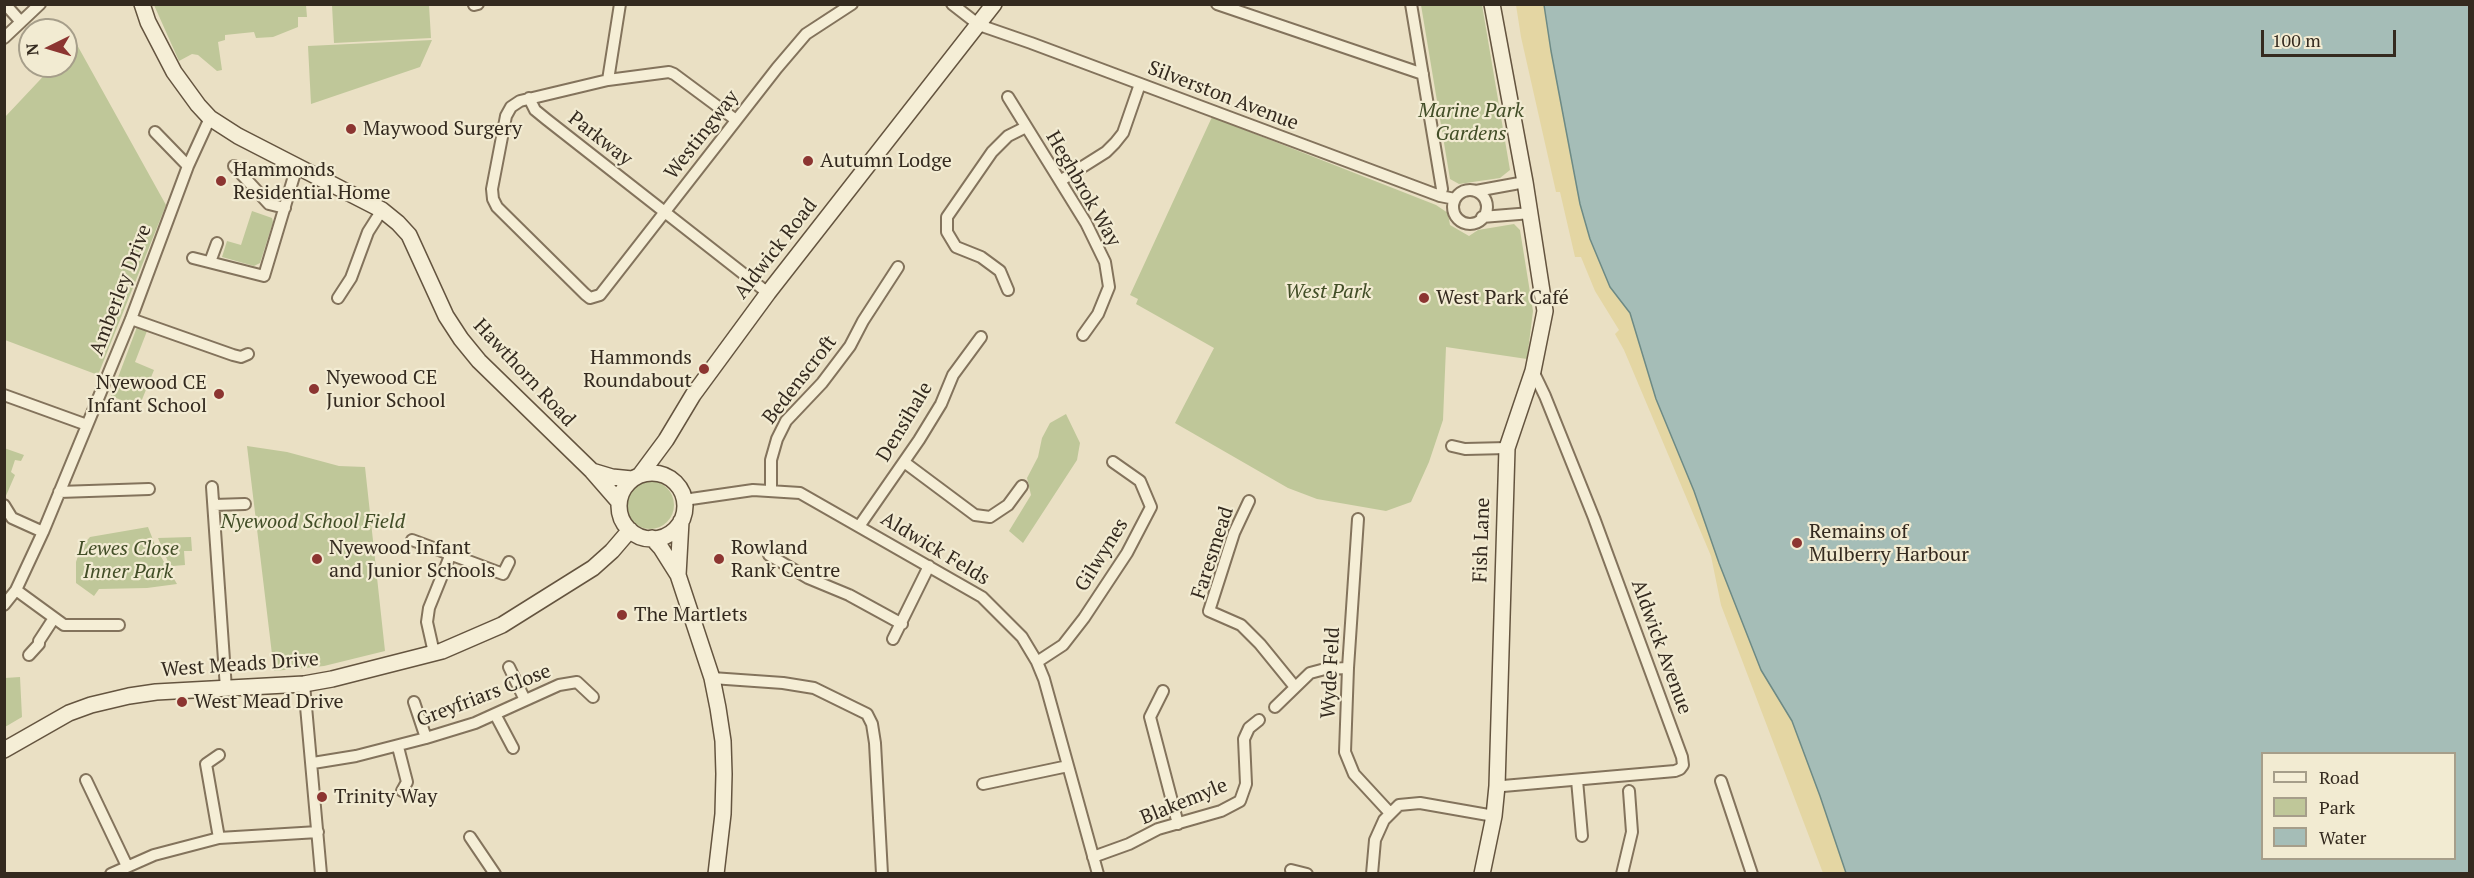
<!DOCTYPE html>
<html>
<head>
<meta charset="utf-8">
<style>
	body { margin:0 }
	#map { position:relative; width:2474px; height:878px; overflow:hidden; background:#eae0c4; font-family:"PT Serif",serif }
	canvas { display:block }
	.frame { position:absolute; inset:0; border:6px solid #342a1f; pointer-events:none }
	.legend { position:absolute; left:2261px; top:752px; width:195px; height:108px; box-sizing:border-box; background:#f2ebd2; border:2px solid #a69e8a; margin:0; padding:8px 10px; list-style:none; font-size:18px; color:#342a1f }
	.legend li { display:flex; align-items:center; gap:12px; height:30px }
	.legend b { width:30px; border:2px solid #a69e8a }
	.north { position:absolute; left:18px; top:18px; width:60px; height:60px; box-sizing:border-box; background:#f2ebd2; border:2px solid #a69e8a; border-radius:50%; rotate:265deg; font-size:16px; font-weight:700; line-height:24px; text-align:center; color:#342a1f }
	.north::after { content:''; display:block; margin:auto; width:21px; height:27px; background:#8c3531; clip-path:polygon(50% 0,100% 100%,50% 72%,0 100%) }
	.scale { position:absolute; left:2261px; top:30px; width:135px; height:27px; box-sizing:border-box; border:3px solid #342a1f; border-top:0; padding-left:8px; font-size:18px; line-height:21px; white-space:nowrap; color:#342a1f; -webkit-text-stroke:4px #f2ebd2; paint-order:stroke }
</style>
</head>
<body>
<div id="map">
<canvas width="2474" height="878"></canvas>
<div class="frame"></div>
<ul class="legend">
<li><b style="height:8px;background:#f5eed6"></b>Road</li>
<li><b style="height:16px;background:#bfc799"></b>Park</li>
<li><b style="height:16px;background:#a5bdb7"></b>Water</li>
</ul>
<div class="north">N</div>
<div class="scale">100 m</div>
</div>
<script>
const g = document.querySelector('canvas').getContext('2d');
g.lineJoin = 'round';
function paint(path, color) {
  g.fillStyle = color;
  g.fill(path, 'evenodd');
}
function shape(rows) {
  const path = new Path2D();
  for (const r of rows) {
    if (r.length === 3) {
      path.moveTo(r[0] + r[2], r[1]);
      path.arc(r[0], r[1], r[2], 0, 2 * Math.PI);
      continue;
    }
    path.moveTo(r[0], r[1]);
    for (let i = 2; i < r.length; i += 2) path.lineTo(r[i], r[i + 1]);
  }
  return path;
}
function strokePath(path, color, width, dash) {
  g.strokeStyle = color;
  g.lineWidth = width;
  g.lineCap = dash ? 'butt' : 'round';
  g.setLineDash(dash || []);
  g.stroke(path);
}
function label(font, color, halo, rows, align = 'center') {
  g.font = font + ' "PT Serif",serif';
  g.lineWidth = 4.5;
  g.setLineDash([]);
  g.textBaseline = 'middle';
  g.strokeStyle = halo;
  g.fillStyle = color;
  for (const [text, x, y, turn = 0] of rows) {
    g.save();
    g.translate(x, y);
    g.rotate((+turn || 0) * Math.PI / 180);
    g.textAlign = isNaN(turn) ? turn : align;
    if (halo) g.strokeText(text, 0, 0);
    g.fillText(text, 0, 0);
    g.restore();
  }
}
const green = shape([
	[154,5,306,5,307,17,298,17,298,27,273,37,256,38,254,32,225,35,225,40,218,42,222,70,217,71,198,55,192,54,179,61],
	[332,5,429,5,431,38,334,43],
	[1421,5,1482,5,1510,170,1500,178,1459,184,1450,179],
	[432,40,420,67,311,104,308,46],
	[76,43,166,205,98,375,5,340,5,117,53,66,66,66,66,53],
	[1212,117,1436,205,1448,213,1450,225,1469,236,1478,230,1514,224,1520,230,1533,311,1527,359,1446,347,1443,420,1429,462,1411,502,1386,511,1317,499,1288,488,1175,423,1214,348,1136,304,1138,299,1130,295],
	[252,211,272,218,273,222,260,263,254,266,222,257,227,241,241,245],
	[137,327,147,331,135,362,154,370,139,407,111,396],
	[1066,414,1080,443,1077,460,1023,543,1009,531,1031,495,1027,478,1038,457,1042,438,1050,423],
	[247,446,287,452,339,466,365,467,385,651,324,666,274,671],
	[4,448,24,455,21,461,15,460,11,472,15,475,5,498],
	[650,505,24],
	[148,527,157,550,177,584,147,588,99,589,94,596,76,583,76,562,81,547,90,537],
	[191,537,192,551,184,551,185,565,173,566,169,564,158,538],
	[20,677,22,717,5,727,5,678]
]);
const sand = shape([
	[1516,5,1630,5,1920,873,1823,873,1721,605,1711,556,1624,350,1615,334,1619,330,1595,291,1581,257,1575,257,1560,192,1556,192,1521,37]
]);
const water = shape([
	[1544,5,2469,5,2469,873,1846,873,1820,796,1792,721,1761,670,1719,563,1694,491,1656,399,1630,313,1610,287,1590,239,1580,204,1551,51,1544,5],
	[2262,754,2454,754,2454,858,2262,858,2262,754]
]);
const street = shape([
	[5,4,21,22],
	[952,4,979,25,1031,43,1440,196,1455,199],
	[1217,4,1423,74],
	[1411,4,1442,189,1440,196],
	[474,5,478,4],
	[4,38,40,4],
	[608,80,620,4],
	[1008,97,1086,223,1105,262,1109,287,1098,314,1083,335],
	[529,98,535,110,546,119,768,293],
	[736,120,674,74,669,72,608,80,520,101,511,107,506,116,492,189,493,199,497,207,585,294,590,298,600,295,777,68,806,34,852,4],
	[155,132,188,166],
	[234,166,269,204,285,208],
	[1060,181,1106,152,1115,143,1123,133,1140,84],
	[1470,207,17],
	[1476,191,1525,182],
	[1482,217,1531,213],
	[193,258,264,276,297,166],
	[210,262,217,243],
	[1008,290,1000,271,981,257,956,247,947,232,947,217,992,152,1008,136,1026,127],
	[338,298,351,278,368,232,382,210],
	[131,319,233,355,241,357,248,354],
	[4,395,87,425],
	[1452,446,1465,449,1507,448],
	[904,462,975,515,990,517,1008,505,1022,486],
	[212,487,226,689],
	[771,491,771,460,777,439,786,421,822,383,850,346,863,321,898,267],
	[59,492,149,489],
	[684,500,753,490,800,493,982,597,1022,637,1037,662,1044,679,1098,874],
	[1249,501,1234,533,1209,611,1241,625,1260,644,1295,687],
	[4,505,12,518,43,532],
	[214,505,245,504],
	[1358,519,1348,668,1345,752,1354,774,1390,813],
	[860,525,919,440,941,404,953,375,981,337],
	[412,540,503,574,509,562],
	[769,555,808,578,849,595,902,624],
	[16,590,64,625,119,625],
	[4,605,16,590,43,532,131,319,188,166,210,118],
	[893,639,929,566],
	[434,653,427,622,429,608,450,556],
	[29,655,39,644,39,641,54,618],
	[1037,662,1063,645,1084,618,1127,553,1151,507,1140,481,1113,462],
	[509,667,525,700],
	[712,678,783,683,814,688,867,714,872,724,875,743,882,874],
	[304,684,321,874],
	[1163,691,1150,717,1178,824],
	[414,702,426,738],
	[1275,707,1310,673,1325,669,1348,668],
	[495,714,513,748],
	[398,747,407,782,402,791],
	[313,763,356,756,426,738,475,723,559,685,577,682,593,697],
	[86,780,127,866],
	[1577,780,1582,836],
	[1721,781,1752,874],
	[983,784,1068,766],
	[1503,786,1675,771,1680,769,1683,765,1682,757,1594,518,1545,396,1533,371],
	[470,837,495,874],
	[219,838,206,764,219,755],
	[1093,857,1129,844,1158,829,1221,811,1240,801,1246,784,1244,739,1249,728,1259,720],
	[1291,870,1307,874],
	[111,874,154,855,219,838,318,832],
	[1372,874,1375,840,1384,820,1399,805,1420,803,1494,816],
	[1622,874,1632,832,1629,791]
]);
const secondary = shape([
	[142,4,148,22,174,72,198,105,210,118,238,136,382,210,398,223,409,235,446,316,461,339,479,361,592,471,619,502],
	[592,471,612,477,632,479],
	[652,506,33],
	[640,475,666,440,693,395,768,293,994,4],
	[652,538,661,548,678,575,712,678,718,708,723,741,724,774,723,814,716,874],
	[678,575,681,521],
	[4,750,69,713,91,705,129,696,156,692,304,684,332,679,442,651,502,625,593,568,612,551,630,530],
	[1482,874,1494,816,1497,786,1507,448,1533,371,1545,311,1525,182,1492,4]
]);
const markers = [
	[351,129,6,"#8c3531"],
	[808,161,6,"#8c3531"],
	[221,181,6,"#8c3531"],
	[1424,298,6,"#8c3531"],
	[704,369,6,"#8c3531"],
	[314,389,6,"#8c3531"],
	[219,394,6,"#8c3531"],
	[1797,543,6,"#8c3531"],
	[317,559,6,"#8c3531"],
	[719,559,6,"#8c3531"],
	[622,615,6,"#8c3531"],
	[182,702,6,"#8c3531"],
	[322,797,6,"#8c3531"]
];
const streetNames = [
	["Silverston Avenue",1223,96,21],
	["Westingway",702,135,-52],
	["Parkway",600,139,38],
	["Heghbrok Way",1083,189,60],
	["Aldwick Road",776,249,-52],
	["Amberley Drive",121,290,-69],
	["Hawthorn Road",524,373,47],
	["Bedenscroft",800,380,-52],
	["Densihale",905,422,-59],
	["Fish Lane",1482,540,-88],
	["Aldwick Felds",935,549,31],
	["Faresmead",1213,553,-72],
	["Gilwynes",1102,555,-58],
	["Aldwick Avenue",1661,647,70],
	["West Meads Drive",240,665,-4],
	["Wyde Feld",1331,673,-87],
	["Greyfriars Close",484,696,-21],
	["Blakemyle",1184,802,-22]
];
const parkNames = [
	["Marine Park",1471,111],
	["Gardens",1471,134],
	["West Park",1328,292],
	["Nyewood School Field",313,522],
	["Lewes Close",128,549],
	["Inner Park",128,572]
];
const poiNames = [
	["Maywood Surgery",363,129],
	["Autumn Lodge",820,161],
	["Hammonds",233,170],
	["Residential Home",233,193],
	["West Park Café",1436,298],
	["Hammonds",692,358,"right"],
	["Roundabout",692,381,"right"],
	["Nyewood CE",326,378],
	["Junior School",326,401],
	["Nyewood CE",207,383,"right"],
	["Infant School",207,406,"right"],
	["Remains of",1809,532],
	["Mulberry Harbour",1809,555],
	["Nyewood Infant",329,548],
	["and Junior Schools",329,571],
	["Rowland",731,548],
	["Rank Centre",731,571],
	["The Martlets",634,615],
	["West Mead Drive",194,702],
	["Trinity Way",334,797]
];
paint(green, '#bfc799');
paint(sand, '#e4d6a3');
paint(water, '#a5bdb7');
strokePath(water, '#6d8a85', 1.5);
strokePath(street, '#83735c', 14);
strokePath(secondary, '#64543f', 18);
strokePath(street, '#f5eed6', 10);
strokePath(secondary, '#f5eed6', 15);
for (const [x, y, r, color] of markers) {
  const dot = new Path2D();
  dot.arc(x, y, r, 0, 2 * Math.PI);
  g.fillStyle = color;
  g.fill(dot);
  strokePath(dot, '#f2ebd2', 2);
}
label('20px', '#342a1f', '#f2ebd2', streetNames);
label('italic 20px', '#424e27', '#f2ebd2', parkNames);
label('20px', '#342a1f', '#f2ebd2', poiNames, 'left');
</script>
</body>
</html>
